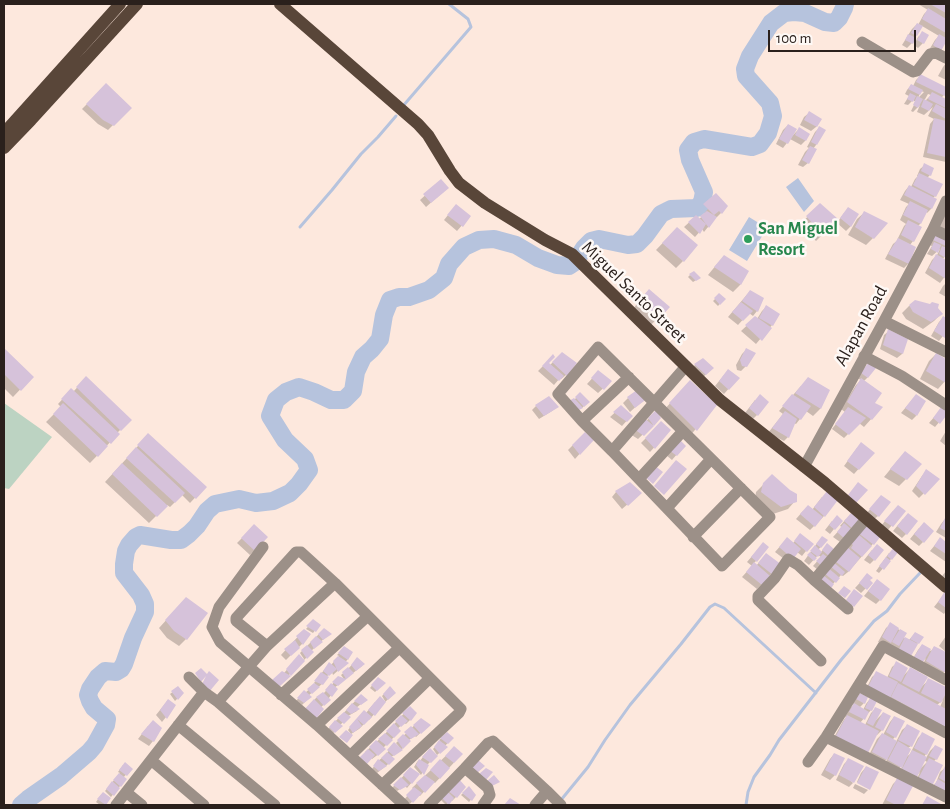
<!DOCTYPE html>
<html>
<head>
<meta charset="utf-8">
<style>
	body { margin:0 }
	#map { position:relative; width:950px; height:809px; overflow:hidden; background:#fde8dd; font-family:"Alegreya Sans",sans-serif }
	canvas { display:block }
	.frame { position:absolute; inset:0; border:5px solid #2a201c; pointer-events:none }
	.scale { position:absolute; left:768px; top:30px; width:148px; height:22px; box-sizing:border-box; border:2px solid #2a201c; border-top:0; padding-left:6px; font-size:15px; line-height:18px; white-space:nowrap; color:#2a201c; -webkit-text-stroke:4px #fef9f6; paint-order:stroke }
</style>
</head>
<body>
<div id="map">
<canvas width="950" height="809"></canvas>
<div class="frame"></div>
<div class="scale">100 m</div>
</div>
<script>
const g = document.querySelector('canvas').getContext('2d');
g.lineJoin = 'round';
function paint(path, color) {
  g.fillStyle = color;
  g.fill(path, 'evenodd');
}
function shape(rows) {
  const path = new Path2D();
  for (const r of rows) {
    path.moveTo(r[0], r[1]);
    for (let i = 2; i < r.length; i += 2) path.lineTo(r[i], r[i + 1]);
  }
  return path;
}
function strokePath(path, color, width, dash) {
  g.strokeStyle = color;
  g.lineWidth = width;
  g.lineCap = dash ? 'butt' : 'round';
  g.setLineDash(dash || []);
  g.stroke(path);
}
function label(font, color, halo, rows, align = 'center') {
  g.font = font + ' "Alegreya Sans",sans-serif';
  g.lineWidth = 5;
  g.setLineDash([]);
  g.textBaseline = 'middle';
  g.strokeStyle = halo;
  g.fillStyle = color;
  for (const [text, x, y, turn = 0] of rows) {
    g.save();
    g.translate(x, y);
    g.rotate((+turn || 0) * Math.PI / 180);
    g.textAlign = isNaN(turn) ? turn : align;
    if (halo) g.strokeText(text, 0, 0);
    g.fillText(text, 0, 0);
    g.restore();
  }
}
const green = shape([
	[4,403,52,437,9,489,4,488]
]);
const water = shape([
	[798,178,814,201,804,212,786,187],
	[749,217,767,228,747,261,729,250]
]);
const shadow = shape([
	[918,4,946,4,946,19,945,20,946,20,946,40,940,50,929,50,935,40,939,36,922,26,913,38,914,39,912,43,907,48,902,45,912,29,917,24,918,25,924,14,928,10],
	[923,33,928,35,923,43,918,48,914,45,918,37],
	[946,63,946,80,938,76,943,67],
	[920,76,946,88,944,95,941,98,946,101,946,119,944,122,946,122,946,162,923,157,930,124,934,119,928,116,933,107,924,115,917,112,920,105,913,112,911,111,916,101,914,101,914,99,908,105,904,104,909,96,905,94,907,90,911,85,913,86,916,80],
	[921,91,924,92,918,98],
	[928,94,931,95,925,101,924,101],
	[106,85,130,108,108,130,98,124,82,109],
	[809,113,820,119,816,127,811,131,800,125,804,117],
	[788,125,793,135,799,129,809,134,805,141,801,145,790,139,783,148,776,144,783,130],
	[819,128,816,145,813,149,808,163,803,167,798,165,805,152,809,148,807,147,815,132],
	[925,165,930,175,927,178,935,196,933,198,931,209,927,213,926,212,920,224,918,226,913,241,910,245,914,247,908,264,904,268,885,259,893,244,898,240,897,240,904,226,906,224,900,220,906,207,909,204,900,200,905,191,909,186,911,187,915,179,918,176,917,176,920,169],
	[441,181,443,192,426,207,420,200],
	[716,195,721,213,717,217,716,217,704,232,702,229,695,237,684,227,696,216,699,219,705,214,700,209],
	[820,205,823,234,816,241,800,224],
	[452,210,470,216,457,231,444,220],
	[946,210,946,228,945,228,944,231,946,238,946,246,944,248,946,250,946,254,943,259,946,261,946,275,940,283,925,273,932,260,937,255,940,249,932,256,927,254,932,246,929,245],
	[865,212,873,238,866,245,848,235,857,219],
	[844,213,857,214,850,227,846,231,837,223],
	[677,228,683,261,676,268,656,250],
	[717,264,747,272,740,285,733,292,708,275],
	[690,275,698,279,693,282,688,277],
	[946,283,946,297,939,293,943,286],
	[750,291,757,311,753,316,749,313,738,325,728,317],
	[719,295,724,299,718,306,713,301],
	[642,298,668,307,650,326,632,310],
	[909,306,936,308,941,314,934,321,923,329,906,319,902,313],
	[766,307,772,325,756,344,741,331,755,318,757,319,762,311],
	[943,318,946,320,946,332,939,341,931,336,939,322],
	[889,331,907,340,902,354,897,358,880,349,884,335],
	[4,350,32,377,13,397,4,388],
	[746,350,746,366,741,371,737,370,736,365,742,354],
	[562,353,575,363,566,375,561,379,560,378,554,385,538,371,553,356,547,363,550,365],
	[936,354,946,361,946,380,938,389,920,379,929,361],
	[695,365,713,368,701,379,691,369],
	[864,369,868,377,863,382,873,403,881,408,864,427,859,423,844,438,832,429,845,412,841,409,856,385,861,380,857,378],
	[598,372,610,382,598,393,587,384],
	[724,375,738,378,724,394,715,386],
	[86,378,130,420,117,433,118,434,90,463,46,422,61,407,58,404,71,390,73,392],
	[801,386,828,390,820,409,813,416,806,411,800,419,796,424,794,423,788,437,784,441,768,433,783,414,779,411],
	[683,389,716,405,689,437,663,411],
	[580,394,588,402,582,408,574,400],
	[628,398,641,402,630,412,623,403],
	[755,400,757,415,753,419,745,413],
	[912,400,916,416,912,420,901,413],
	[536,406,557,407,552,411,539,419,532,410],
	[621,407,631,416,622,426,610,417],
	[941,409,946,414,935,427,929,423],
	[656,412,660,418,638,439,630,434,646,421],
	[661,423,670,430,650,452,641,443],
	[946,431,946,446,940,441],
	[585,433,592,440,575,459,568,450],
	[148,435,205,487,190,503,182,495,170,507,167,505,149,523,105,482],
	[674,445,684,446,672,460,666,455],
	[857,448,873,453,854,474,844,466],
	[898,460,906,479,899,486,884,477],
	[926,471,938,479,919,498,912,491,922,476],
	[772,476,795,501,788,509,773,514,755,499,756,492],
	[630,483,636,497,622,509,612,497,616,492],
	[822,497,836,500,824,516,810,530,796,519,803,511,812,510],
	[877,501,878,516,873,520,866,514],
	[893,511,904,511,887,531,881,526],
	[846,519,858,520,840,542,833,537,842,527,840,526],
	[903,519,906,534,902,538,893,531],
	[945,519,946,520,946,538,936,532,941,524],
	[832,521,834,529,830,534,825,530],
	[254,526,266,537,250,555,237,543],
	[919,528,923,542,919,546,910,539],
	[860,529,879,537,848,572,843,576,841,575,824,594,815,586],
	[801,535,806,551,802,556,797,552,788,562,775,552,783,543,793,543],
	[940,539,946,543,946,562,930,551],
	[826,541,818,550,821,552,827,545,834,550,818,570,813,566,821,557,818,555,809,565,804,561,818,542],
	[759,548,756,561,754,563,756,566,762,559,780,565,757,589,742,577,752,566,747,562],
	[872,550,874,560,870,564,864,560],
	[897,552,879,573,876,571,889,553],
	[946,571,946,583,939,580],
	[867,575,868,580,871,583,861,593,855,588],
	[877,580,880,600,876,604,864,596],
	[945,593,946,594,946,611,944,614,934,607],
	[179,606,186,639,179,646,167,638,159,628],
	[313,621,319,625,313,633,306,629],
	[891,624,905,634,903,637,909,640,915,633,918,643,914,648,896,652,878,642,886,628],
	[324,629,328,636,320,642,321,642,311,651,312,652,274,690,284,673,299,656,303,660,304,659,300,653],
	[304,630,302,644,286,660,281,655],
	[946,636,946,652,939,646],
	[922,645,931,651,934,647,945,653,946,652,946,670,940,676,922,666,926,658,918,666,911,662,918,650],
	[344,648,352,653,342,667,333,675,332,672,326,677,322,684,308,696,310,697,302,705,296,701,304,692,305,693,315,684,314,683,328,665,331,665,339,656,337,655],
	[357,659,362,666,334,688,336,689,328,699,329,700,320,708,299,716,316,698,323,694,339,677,344,679,341,675,348,669],
	[897,663,904,675,910,669,922,686,929,680,946,689,943,696,946,694,946,733,865,691,872,677,877,673,887,678,892,667],
	[943,700,940,707,937,705],
	[378,678,384,683,375,692,370,688],
	[178,688,183,693,175,701,170,694],
	[390,688,395,693,385,702,369,720,369,719,359,729,351,734,348,730,360,716,366,713,375,702,385,701,382,696],
	[361,695,366,700,356,708,358,709,357,711,348,716,349,717,340,725,340,728,332,734,328,729],
	[860,695,864,703,859,708,863,710,866,704,870,699,871,710,860,723,865,725,871,713,876,708,876,720,883,713,882,730,877,735,832,741,843,721,846,717,845,717,849,709,854,705,853,704,855,699],
	[168,700,175,706,162,722,156,715],
	[410,707,410,720,406,724,404,723,397,729,400,731,383,748,380,753,372,759,365,752,383,736],
	[894,717,895,737,892,740,896,742,902,730,907,726,911,746,908,748,905,758,910,754,918,738,922,734,926,754,924,757,926,758,930,751,935,746,936,759,915,783,920,772,912,780,899,774,903,765,896,771,884,765,888,758,881,764,868,757,877,739,882,734,883,735,890,722],
	[924,760,927,762,921,768],
	[421,719,429,725,416,737,415,736,409,740,410,741,399,752,391,757,393,759,386,766,377,773,372,769,378,761,387,754,387,753,394,744,400,748,396,743],
	[148,726,153,741,149,746,138,739],
	[447,733,452,738,445,746,446,747,437,755,433,749,440,741,439,740],
	[454,748,462,754,435,783,433,782,420,796,418,795,409,805,403,801,413,789,412,788],
	[425,754,436,756,427,765,421,775,414,767,417,762,419,760,420,761],
	[834,754,835,775,830,780,821,775,830,759],
	[849,759,852,779,851,781,853,783,849,787,836,780,844,764],
	[123,765,131,769,123,778,120,786,111,797,105,791,120,773,118,772],
	[866,767,869,788,857,782,861,773],
	[945,768,946,768,946,793,933,785,936,783,940,772],
	[410,769,419,774,407,788,405,786,397,791,392,788],
	[458,780,456,797,452,801,451,800,446,805,440,799],
	[897,780,911,787,902,805,882,805,893,784],
	[855,784,868,790,864,794,853,788],
	[469,788,475,795,469,802,461,795],
	[101,795,109,798,104,805,100,805,96,802]
]);
const stream = shape([
	[403,106,471,27,468,19,449,4],
	[300,227,332,190,361,154,378,137,396,116],
	[561,800,588,767,605,740,630,705,681,644,710,607,715,604,724,608,816,693],
	[746,805,748,792,754,777,770,755,779,740,841,660,874,621,887,611,900,594,920,573]
]);
const river = shape([
	[21,805,28,799,61,776,89,752,95,745,106,725,107,719,94,708,90,701,88,695,90,689,98,677,105,671,116,672,121,669,124,664,133,638,145,612,145,604,141,595,124,573,124,564,126,551,129,545,136,537,140,535,171,540,181,540,189,534,197,526,207,511,215,504,239,499,256,503,273,501,290,493,299,484,309,470,305,459,285,440,270,416,276,400,286,392,299,387,314,392,331,400,344,400,353,391,356,372,363,357,372,349,380,339,384,315,390,300,399,297,409,297,429,290,444,278,449,264,464,247,479,240,494,239,516,245,538,258,557,265,569,266,575,262,584,248,591,241,599,239,628,245,637,244,645,236,661,214,671,209,697,208,702,202,704,192,690,160,688,150,694,142,704,139,752,147,760,144,768,133,773,116,770,103,746,76,745,69,750,56,771,23,784,13,794,12,805,13,825,22,834,23,839,18,844,8,845,4]
]);
const building = shape([
	[930,4,946,4,946,13],
	[928,8,946,19,946,33,922,19],
	[917,23,923,26,917,36,911,33],
	[922,31,929,35,924,44,917,40],
	[908,34,916,38,913,44,905,40],
	[939,34,946,38,946,42,941,51,933,45],
	[920,74,946,87,945,96,916,82],
	[106,83,132,108,114,126,103,120,86,104],
	[911,84,923,90,920,95,908,89],
	[932,92,946,99,946,108,928,99],
	[910,93,916,96,913,102,907,99],
	[917,96,923,99,918,108,913,105],
	[924,99,933,104,929,111,921,107],
	[936,104,946,109,946,119,932,111],
	[809,111,822,119,817,127,804,120],
	[934,118,946,121,946,157,927,153],
	[788,124,797,129,788,144,779,139],
	[819,126,826,130,817,145,811,142],
	[799,127,810,134,806,141,795,135],
	[810,146,817,149,809,164,802,160],
	[924,163,934,168,931,176,921,171],
	[919,173,943,184,936,197,913,185],
	[441,179,449,188,431,203,423,194],
	[909,185,937,199,932,209,904,195],
	[716,193,728,206,722,214,719,211,714,215,703,204],
	[910,201,928,210,921,224,903,215],
	[820,203,838,219,823,235,806,216],
	[456,204,471,216,463,227,447,215],
	[848,207,859,214,851,227,840,218],
	[707,211,717,217,709,228,706,224,700,234,688,222,696,215,706,224,700,216],
	[864,211,888,223,874,239,855,227],
	[908,220,922,227,914,242,901,235],
	[677,227,698,245,684,262,662,243],
	[937,232,946,237,946,246,933,240],
	[898,238,916,247,909,264,888,254],
	[934,242,941,245,938,253,931,249],
	[942,246,946,248,946,258,939,254],
	[936,254,946,260,946,279,929,268],
	[724,255,749,271,741,285,714,267],
	[694,271,701,278,696,281,689,274],
	[649,289,670,307,658,320,638,302],
	[750,290,764,298,758,312,742,301],
	[719,293,726,299,720,305,714,298],
	[915,300,930,304,932,302,939,304,938,308,943,314,931,322,913,312,909,305],
	[741,302,753,311,743,321,732,312],
	[766,305,780,314,773,326,759,318],
	[755,316,772,328,762,341,745,325],
	[943,316,946,318,946,335,945,338,934,331],
	[888,329,908,339,903,354,883,345],
	[4,348,34,377,21,391,4,374],
	[746,348,756,353,747,367,742,366,740,360],
	[562,352,577,363,567,376,552,362],
	[936,353,946,359,946,383,926,371],
	[553,354,555,357,549,363,564,376,559,381,542,366],
	[703,358,714,368,706,375,694,364],
	[868,363,876,368,868,378,861,373],
	[728,369,740,378,729,390,719,381],
	[598,370,612,381,604,390,591,378],
	[86,376,132,420,121,431,76,387],
	[808,377,830,390,821,409,795,393],
	[861,378,882,393,875,403,883,407,872,420,847,402],
	[690,380,717,405,697,431,669,403],
	[71,388,120,434,111,444,61,399],
	[637,390,648,398,635,408,627,397],
	[580,392,590,402,584,407,575,397],
	[760,394,769,402,758,416,749,408],
	[792,394,811,406,801,420,782,406],
	[916,394,926,401,917,416,905,408],
	[549,396,559,407,544,416,535,405],
	[574,398,583,408,577,411,569,401],
	[63,403,108,446,98,457,53,414],
	[621,405,633,416,627,422,613,412],
	[848,407,866,418,849,435,835,424],
	[941,407,946,411,946,416,940,424,933,418],
	[656,410,661,418,654,426,648,418],
	[785,411,797,419,789,438,772,428],
	[644,418,654,426,644,436,634,429],
	[661,421,671,430,655,449,645,438],
	[585,432,594,440,580,455,572,445],
	[148,433,207,487,196,499,137,445],
	[679,439,686,446,677,456,669,450],
	[861,442,875,453,859,470,847,461],
	[136,447,185,493,175,503,126,458],
	[905,451,922,464,907,480,890,469],
	[676,460,687,469,664,495,654,486],
	[122,463,168,506,157,517,112,474],
	[654,465,663,472,653,484,644,476],
	[926,469,940,479,925,495,916,486],
	[772,474,790,490,797,494,797,502,781,507,761,492,763,483],
	[630,482,642,493,628,506,615,491],
	[858,482,868,490,856,503,848,495],
	[827,491,838,500,825,517,814,507],
	[881,495,891,502,879,517,869,509],
	[808,505,823,517,815,527,800,514],
	[898,505,906,511,893,527,884,521],
	[851,513,860,520,853,529,844,521],
	[908,513,918,521,907,535,897,526],
	[837,515,843,521,835,530,829,525],
	[945,518,946,519,946,531,940,528],
	[924,522,934,531,924,543,914,534],
	[844,523,852,530,845,539,837,532],
	[864,523,881,536,874,545,857,532],
	[254,524,268,537,255,551,241,538],
	[800,533,814,544,807,552,794,541],
	[859,535,872,546,862,557,851,548,853,545,851,543],
	[822,536,828,540,821,548,816,544],
	[787,537,801,549,793,559,779,547],
	[940,537,946,542,946,554,934,546],
	[763,542,769,547,757,562,751,557],
	[827,543,835,550,830,557,822,550],
	[877,544,884,550,875,561,868,555],
	[815,545,822,552,818,557,810,551],
	[847,547,860,558,849,572,835,561],
	[894,547,899,551,892,560,887,556],
	[810,552,817,558,814,561,807,555],
	[766,553,782,565,773,575,758,563],
	[823,554,830,559,823,567,816,561],
	[886,557,891,561,884,570,879,566],
	[832,561,845,572,842,576,829,565],
	[754,562,770,576,762,585,746,572],
	[827,567,840,578,836,583,823,572],
	[867,573,873,578,870,580,873,583,867,590,859,583],
	[823,575,834,584,830,590,818,581],
	[877,579,890,589,881,601,868,591],
	[844,586,851,591,845,598,838,593],
	[854,589,863,596,854,607,846,600],
	[945,591,946,592,946,608,938,602],
	[186,597,208,613,187,640,174,631,165,620],
	[313,619,321,625,316,632,306,626],
	[890,622,899,628,891,643,882,637],
	[324,628,332,634,323,640,318,634],
	[304,629,311,634,303,645,296,636],
	[900,629,907,633,899,646,892,642],
	[915,632,924,637,919,644,910,639],
	[316,636,323,642,314,649,310,642],
	[905,637,918,644,911,656,899,649],
	[295,640,300,648,291,656,284,649],
	[922,644,931,649,923,662,914,657],
	[307,645,314,652,307,659,301,650],
	[344,646,353,652,348,660,338,653],
	[934,646,946,652,946,673,926,661],
	[299,654,305,661,291,676,286,669],
	[338,656,349,663,338,672,333,661],
	[357,657,365,664,356,671,351,665],
	[896,661,908,668,901,682,889,676],
	[329,662,337,669,329,676,323,671],
	[348,667,354,673,338,686,332,682,338,676,346,679,342,672],
	[910,667,928,677,919,692,902,683],
	[201,668,207,674,209,671,219,680,209,692,201,686,206,676,201,682,195,673],
	[282,671,291,676,279,687,272,680],
	[876,671,898,682,890,698,868,687],
	[321,672,329,677,323,685,314,681],
	[378,677,386,683,377,691,371,685],
	[928,678,946,687,946,693,941,703,921,693],
	[314,683,320,687,312,694,307,689],
	[331,683,338,689,332,697,325,690],
	[898,683,946,709,946,727,891,697],
	[178,686,184,693,178,700,171,691],
	[390,686,396,693,388,700,383,694],
	[304,690,312,697,304,703,297,698],
	[323,692,331,700,324,706,316,697],
	[860,693,868,697,865,704,856,699],
	[361,694,368,700,361,705,354,701],
	[380,696,386,702,375,716,368,710],
	[870,698,877,701,872,711,865,708],
	[168,699,176,705,167,719,160,710],
	[314,699,324,709,315,720,303,711],
	[352,703,360,709,351,714,346,710],
	[854,703,869,712,865,720,849,712],
	[410,706,417,713,411,721,402,713],
	[875,707,882,710,873,726,867,723],
	[364,710,372,717,364,725,357,719,362,726,353,733,349,727],
	[344,712,351,717,344,724,337,718],
	[883,712,891,716,883,731,875,727],
	[401,715,408,721,401,727,395,721],
	[847,715,879,731,868,753,836,736],
	[894,716,905,721,896,738,886,732],
	[421,718,431,725,421,734,413,725],
	[153,720,162,728,154,742,141,734],
	[335,720,343,726,335,733,329,727],
	[394,723,401,731,394,738,386,731],
	[907,724,920,731,912,747,898,740],
	[411,726,419,734,411,739,404,732],
	[346,730,353,735,347,743,339,737],
	[447,732,454,738,448,744,440,738],
	[922,732,935,739,927,755,914,748],
	[385,733,393,740,387,746,378,739],
	[882,733,897,741,887,760,872,752],
	[403,734,411,741,403,749,397,740],
	[376,740,386,749,378,756,369,747],
	[439,740,448,747,440,754,434,747],
	[898,741,911,749,902,768,888,760],
	[394,742,403,750,394,756,387,750],
	[935,745,943,749,937,760,929,756],
	[454,746,463,754,454,763,445,756],
	[430,748,438,756,431,763,422,757],
	[368,749,375,755,367,764,359,758],
	[912,750,927,757,917,777,902,769],
	[387,752,395,759,389,765,381,758],
	[834,753,845,758,836,776,825,770],
	[848,758,864,766,854,783,839,775],
	[929,758,943,765,932,786,918,779],
	[378,759,387,766,379,771,373,766],
	[419,759,429,765,424,775,416,765],
	[440,759,450,768,440,779,430,770],
	[478,760,485,766,477,773,471,768],
	[125,762,133,769,127,776,119,770],
	[866,766,879,772,870,790,857,783],
	[945,766,946,767,946,782,939,778],
	[410,767,420,774,412,784,403,775],
	[486,768,493,772,486,780,479,774],
	[119,773,127,779,121,787,113,780],
	[425,775,435,782,425,793,416,783],
	[494,775,500,782,492,786,487,781],
	[401,777,409,785,400,790,393,785],
	[458,778,466,787,457,798,447,790],
	[897,778,913,786,903,805,896,805,886,800],
	[938,779,946,784,946,792,934,785],
	[112,781,120,788,114,796,106,789],
	[469,786,476,795,472,801,462,793],
	[414,787,422,793,413,803,406,795],
	[447,791,454,798,449,805,441,797],
	[103,792,111,798,106,805,97,799],
	[927,796,941,804,941,805,922,805],
	[510,798,521,805,504,805]
]);
const minor = shape([
	[862,42,913,72,917,71,930,54,936,53,946,58],
	[933,229,946,235],
	[884,321,946,352],
	[598,347,770,517,722,566,612,451,582,421,558,394,598,347],
	[864,356,902,376,946,405],
	[582,421,629,377],
	[612,451,686,366],
	[804,467,884,321,933,229,946,201],
	[639,479,683,431],
	[667,508,711,459],
	[693,537,741,488],
	[263,547,219,607,212,627,220,642,317,725,404,805],
	[814,580,798,565,788,559,775,578,758,596,758,600,821,661],
	[848,609,814,580,866,519],
	[267,646,236,621,236,618,296,552,301,552,335,583,461,709,459,713,382,785],
	[189,677,204,692,218,702,336,805],
	[858,686,946,733],
	[281,695,368,616],
	[218,702,267,646,335,583],
	[178,725,275,805],
	[317,725,399,648],
	[826,737,946,797],
	[351,755,430,678],
	[151,760,204,805],
	[808,762,826,737,883,646,946,680],
	[465,768,488,788,490,795,483,805],
	[126,792,142,805],
	[116,805,204,692],
	[429,805,465,768,488,743,493,741,547,791],
	[535,805,547,791,561,805]
]);
const major = shape([
	[280,4,418,124,428,135,450,171,459,183,485,203,545,240,572,254,720,400,825,483,946,587],
	[4,133,120,4],
	[4,148,31,120,137,4]
]);
const markers = [
	[748,239,5,"#2e9e5b"]
];
const leisureNames = [
	["San Miguel",758,229],
	["Resort",758,250]
];
const streetNames = [
	["Miguel Santo Street",634,292,44],
	["Alapan Road",861,326,-61]
];
paint(green, '#bcd3c2');
paint(water, '#b6c3dd');
paint(shadow, '#0003');
strokePath(stream, '#b6c3dd', 3);
strokePath(river, '#b6c3dd', 18);
paint(building, '#d6c2da');
strokePath(minor, '#9c9088', 11);
strokePath(major, '#594639', 12);
for (const [x, y, r, color] of markers) {
  const dot = new Path2D();
  dot.arc(x, y, r, 0, 2 * Math.PI);
  g.fillStyle = color;
  g.fill(dot);
  strokePath(dot, '#fef9f6', 2);
}
label('bold 18px', '#27864d', '#fef9f6', leisureNames, 'left');
label('18px', '#2a201c', '#fef9f6', streetNames);
</script>
</body>
</html>
